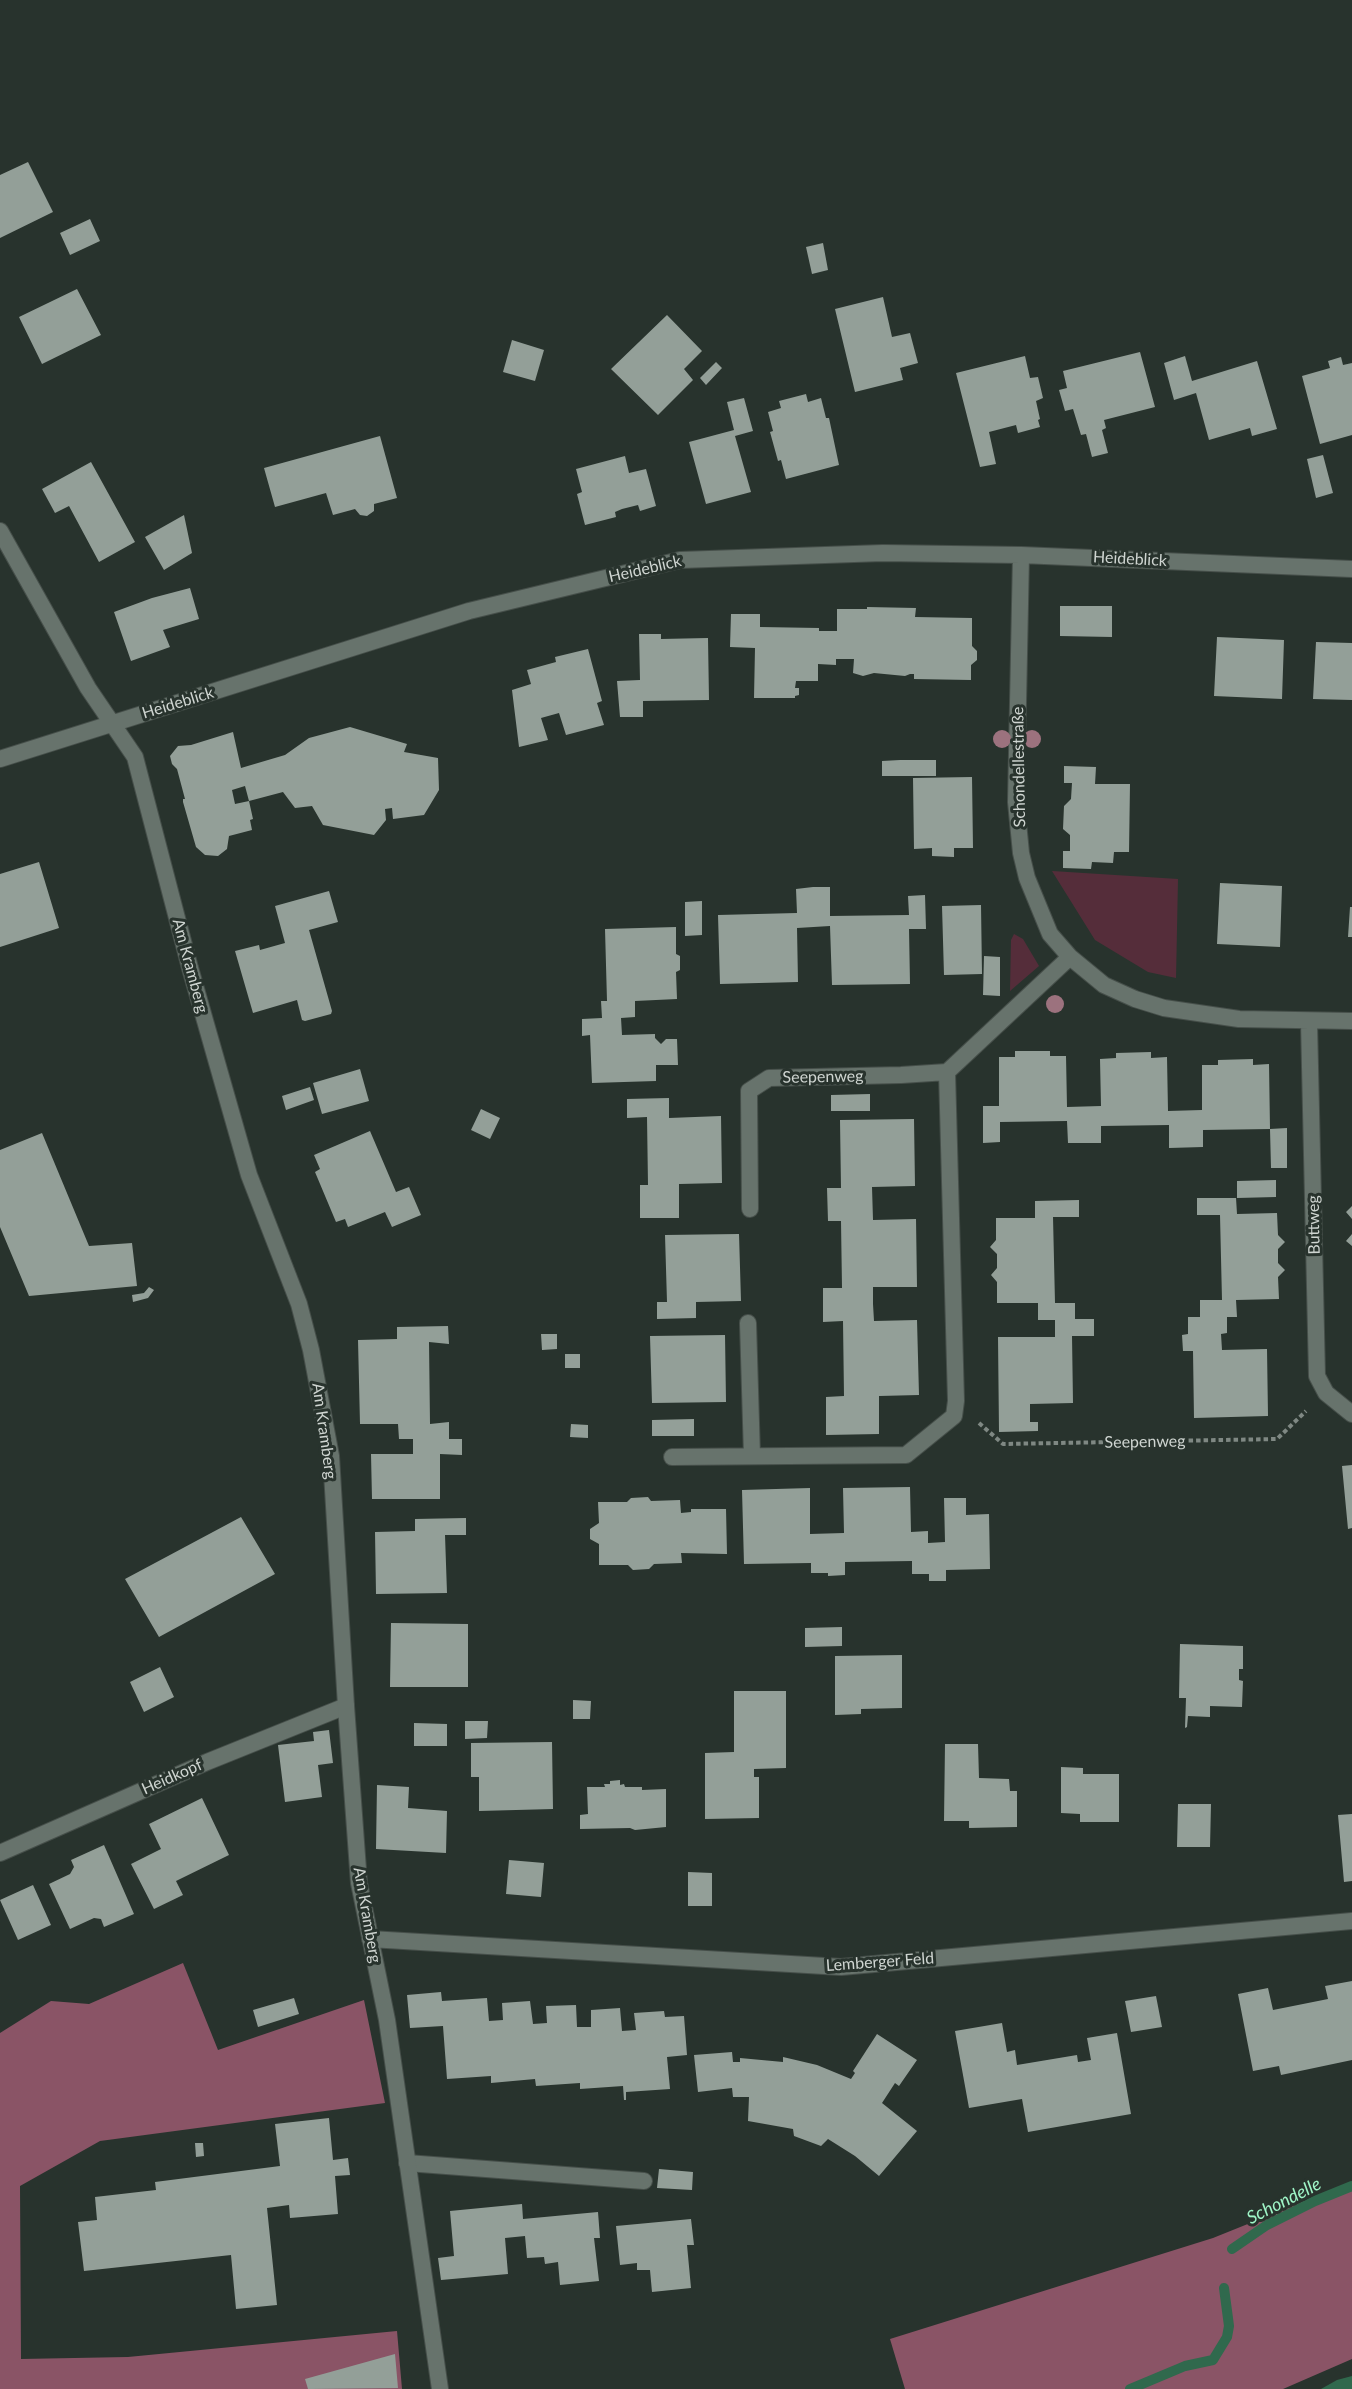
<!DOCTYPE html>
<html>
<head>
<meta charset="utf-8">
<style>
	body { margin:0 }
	canvas { display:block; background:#28332d }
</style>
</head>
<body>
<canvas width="1352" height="2389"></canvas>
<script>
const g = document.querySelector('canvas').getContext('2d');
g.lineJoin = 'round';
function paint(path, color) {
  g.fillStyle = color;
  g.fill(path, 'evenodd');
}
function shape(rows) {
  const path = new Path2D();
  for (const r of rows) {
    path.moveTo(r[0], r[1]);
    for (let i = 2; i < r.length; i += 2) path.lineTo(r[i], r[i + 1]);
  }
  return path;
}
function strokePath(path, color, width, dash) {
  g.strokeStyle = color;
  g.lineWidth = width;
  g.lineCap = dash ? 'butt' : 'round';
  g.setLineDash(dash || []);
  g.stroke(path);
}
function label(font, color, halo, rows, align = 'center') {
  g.font = font + ' Lato,sans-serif';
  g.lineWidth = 6;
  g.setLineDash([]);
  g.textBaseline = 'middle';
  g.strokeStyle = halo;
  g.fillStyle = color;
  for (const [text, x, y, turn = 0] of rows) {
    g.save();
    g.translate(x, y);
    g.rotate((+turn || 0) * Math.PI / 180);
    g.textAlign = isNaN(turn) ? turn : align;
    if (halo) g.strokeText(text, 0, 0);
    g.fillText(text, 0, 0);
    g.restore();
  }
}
const green = shape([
	[1052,871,1178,879,1176,978,1148,972,1095,940],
	[1014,934,1023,939,1039,966,1010,991,1011,940]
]);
const forest = shape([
	[183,1963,218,2050,364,2000,385,2103,100,2141,20,2186,21,2359,128,2357,397,2331,402,2389,0,2389,0,2033,51,2001,89,2004],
	[1352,2182,1352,2359,1283,2389,905,2389,890,2339,1213,2238]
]);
const water = shape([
	[1352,2376,1352,2389,1321,2389,1337,2380]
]);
const stream = shape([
	[1232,2249,1267,2225,1315,2201,1352,2186],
	[1130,2389,1185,2366,1213,2360,1227,2337,1229,2326,1224,2288]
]);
const building = shape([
	[28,162,53,212,0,238,0,175],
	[90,219,100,241,70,255,60,233],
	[823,243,828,270,812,274,806,247],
	[77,289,101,335,42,364,19,317],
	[883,297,892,337,910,333,918,363,900,368,903,380,855,392,835,309],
	[667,315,702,351,684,369,693,380,658,415,611,369],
	[512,340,544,350,535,381,503,372],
	[1140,352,1155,407,1104,420,1106,428,1102,430,1108,453,1092,457,1086,434,1081,435,1073,409,1065,411,1059,390,1067,388,1063,371],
	[1025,356,1030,378,1038,377,1043,398,1036,401,1040,419,1038,420,1040,427,1018,433,1016,425,989,432,996,464,980,467,956,373],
	[1185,356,1192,381,1257,361,1277,429,1252,436,1250,428,1209,440,1196,393,1174,400,1164,363],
	[1341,357,1343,365,1352,363,1352,435,1320,444,1302,376,1330,368,1328,361],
	[716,362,722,368,706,385,700,378],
	[806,394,808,402,821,398,826,418,829,418,839,465,786,479,781,460,778,461,770,432,773,431,768,412,781,408,779,401],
	[744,398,753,431,735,436,751,492,706,504,689,442,734,430,727,402],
	[380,436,397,498,374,504,374,511,367,516,360,515,355,509,333,515,326,493,275,507,264,468],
	[1323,455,1333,493,1316,498,1307,459],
	[625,456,629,473,646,469,656,506,640,511,638,505,622,509,615,512,616,517,585,525,577,494,582,492,576,469],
	[91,462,135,542,99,562,69,506,55,513,42,489],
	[184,515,192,553,164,570,145,537],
	[190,588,199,619,163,630,170,647,131,661,114,612,152,598],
	[1060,606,1112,606,1112,637,1060,636],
	[867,607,916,608,915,617,972,618,972,646,977,651,977,660,971,665,971,680,914,679,914,674,910,674,905,676,874,673,863,676,853,673,854,659,836,659,836,665,818,664,818,681,796,681,795,688,799,688,799,695,795,696,795,698,754,698,755,648,730,647,731,614,760,614,760,627,819,628,819,631,837,631,837,609,867,609],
	[639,634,661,634,661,639,708,638,709,700,643,701,643,717,620,717,617,681,640,680],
	[1217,637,1284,640,1282,699,1214,696],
	[1316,642,1352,643,1352,700,1313,699],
	[588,649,602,701,597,703,604,725,566,735,559,713,541,718,548,740,519,747,512,690,531,684,527,670,556,662,555,657],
	[350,727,407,744,404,752,438,758,439,790,424,815,393,819,392,808,385,809,386,820,374,835,323,825,312,806,295,808,283,792,249,801,245,786,232,790,235,804,249,801,253,819,250,820,252,830,229,836,227,849,218,856,205,855,196,847,183,802,183,799,185,799,177,769,172,764,170,756,178,746,191,745,233,732,241,768,285,755,309,738],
	[900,760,936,760,936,776,882,776,882,761],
	[1064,766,1096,767,1095,784,1130,784,1129,852,1114,852,1113,863,1092,862,1091,869,1063,868,1063,851,1070,851,1070,835,1063,829,1064,806,1071,799,1072,783,1064,783],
	[972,777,973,848,954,848,954,857,932,856,932,848,914,849,913,778],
	[39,862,59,928,0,947,0,874],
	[1220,883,1282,886,1280,947,1217,944],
	[813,887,830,887,830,916,909,915,908,896,925,895,926,929,909,929,910,984,832,985,830,926,797,928,798,982,720,984,718,915,797,913,796,889],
	[329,891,338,922,309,930,332,1011,331,1014,305,1021,302,1020,297,1000,253,1013,235,951,259,945,260,950,285,943,275,906],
	[702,901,702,935,685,936,685,902],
	[981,905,982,974,944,975,942,906],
	[1350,907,1352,907,1352,937,1348,937],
	[676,927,676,954,680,956,680,970,676,972,677,999,635,1001,635,1017,621,1018,622,1035,655,1034,655,1038,661,1044,666,1039,677,1039,678,1065,656,1065,656,1081,592,1083,590,1035,582,1036,582,1019,602,1018,601,1001,607,1001,605,929],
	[984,956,1000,957,1000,996,983,995],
	[1015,1051,1050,1051,1050,1056,1066,1056,1067,1107,1101,1106,1100,1059,1116,1058,1116,1053,1151,1052,1151,1058,1167,1057,1168,1111,1202,1110,1202,1065,1218,1065,1218,1060,1253,1059,1253,1065,1269,1064,1270,1129,1287,1128,1287,1168,1271,1168,1270,1129,1203,1130,1203,1147,1169,1148,1169,1125,1101,1126,1101,1143,1068,1143,1067,1121,1000,1122,1000,1142,983,1143,983,1106,999,1106,999,1057,1015,1057],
	[360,1069,369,1101,322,1114,313,1083],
	[310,1087,314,1100,286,1110,282,1096],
	[870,1094,870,1111,831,1111,831,1095],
	[669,1098,669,1118,721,1116,722,1183,679,1184,679,1218,640,1218,640,1185,648,1185,647,1117,627,1118,627,1099],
	[481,1109,500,1118,490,1139,471,1130],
	[914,1119,915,1186,872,1187,873,1220,916,1219,917,1287,873,1287,873,1304,874,1321,917,1320,919,1395,879,1396,879,1434,826,1435,826,1397,844,1396,843,1321,823,1322,823,1288,842,1288,841,1221,828,1221,827,1188,841,1188,840,1120],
	[370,1131,396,1192,409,1187,421,1215,392,1227,385,1212,348,1227,345,1219,336,1222,315,1172,320,1169,314,1155],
	[42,1133,89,1246,132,1243,137,1286,29,1296,0,1227,0,1150],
	[1276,1180,1276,1197,1237,1198,1237,1181],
	[1197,1198,1236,1198,1237,1214,1277,1213,1278,1235,1285,1242,1278,1249,1278,1263,1285,1270,1278,1277,1279,1299,1236,1300,1237,1317,1227,1317,1227,1333,1221,1334,1222,1350,1267,1349,1268,1416,1194,1418,1193,1351,1183,1351,1182,1335,1188,1334,1188,1317,1200,1317,1200,1300,1222,1300,1220,1215,1197,1215],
	[1079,1200,1079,1217,1053,1217,1055,1303,1075,1303,1075,1319,1094,1319,1094,1336,1072,1336,1073,1403,1030,1404,1030,1422,1038,1422,1038,1431,999,1432,998,1337,1055,1337,1055,1320,1038,1320,1038,1303,997,1303,997,1282,991,1275,997,1268,997,1254,990,1247,996,1240,996,1218,1035,1218,1035,1201],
	[1352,1206,1352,1219,1346,1212],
	[739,1234,741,1301,696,1302,696,1318,657,1319,657,1302,667,1302,665,1235],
	[1352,1234,1352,1246,1346,1241],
	[149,1287,154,1290,148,1298,133,1302,132,1295,144,1293],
	[448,1326,449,1344,429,1342,430,1424,449,1422,449,1439,462,1439,462,1455,440,1454,440,1499,372,1499,371,1454,413,1454,413,1439,399,1439,398,1424,360,1424,358,1340,397,1339,397,1327],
	[541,1334,557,1334,557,1349,542,1350],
	[725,1335,726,1402,652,1403,650,1336],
	[565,1354,580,1354,580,1368,565,1368],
	[694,1419,694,1436,652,1436,652,1420],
	[571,1424,588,1425,588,1438,570,1437],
	[1352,1465,1352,1528,1348,1529,1342,1466],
	[910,1487,911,1532,928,1531,928,1543,945,1542,944,1498,966,1498,966,1515,989,1514,990,1569,946,1570,946,1581,929,1581,929,1574,912,1574,912,1561,845,1562,845,1575,828,1576,828,1573,811,1573,811,1563,744,1564,742,1490,810,1488,810,1534,844,1533,843,1488],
	[648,1497,651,1501,680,1500,681,1513,691,1512,691,1509,726,1509,727,1554,681,1553,682,1563,654,1564,649,1569,633,1570,628,1565,599,1565,599,1544,590,1539,590,1529,599,1523,598,1502,627,1502,631,1498],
	[241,1517,275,1574,159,1637,125,1579],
	[466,1518,466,1535,445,1535,447,1593,376,1594,375,1532,415,1531,415,1519],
	[391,1623,468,1624,468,1687,390,1687],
	[842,1627,842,1646,805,1647,805,1628],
	[1180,1644,1243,1646,1243,1669,1239,1669,1239,1680,1243,1681,1242,1707,1210,1706,1210,1717,1188,1716,1187,1727,1185,1728,1186,1698,1179,1698],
	[902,1655,902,1708,861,1709,861,1714,835,1715,835,1656],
	[160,1667,174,1697,144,1712,130,1682],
	[734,1691,786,1691,786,1768,754,1769,754,1777,759,1777,759,1818,705,1819,705,1753,734,1752],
	[573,1700,591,1701,590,1719,573,1719],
	[465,1721,488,1721,487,1738,465,1739],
	[414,1723,447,1724,447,1746,414,1746],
	[329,1730,333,1763,318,1765,322,1797,285,1802,278,1745,314,1741,313,1732],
	[552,1742,553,1809,479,1811,479,1777,471,1777,471,1743],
	[945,1744,978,1744,979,1778,1009,1779,1010,1791,1017,1791,1017,1827,969,1828,969,1821,944,1821],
	[1061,1767,1083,1768,1083,1774,1119,1774,1119,1822,1080,1822,1080,1814,1061,1813],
	[620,1780,620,1785,624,1784,625,1787,642,1787,642,1790,666,1789,666,1827,635,1830,630,1828,580,1829,580,1815,588,1814,587,1787,605,1787,604,1784,610,1784,610,1781],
	[377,1785,409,1787,408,1808,447,1811,446,1853,376,1849],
	[202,1798,229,1855,176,1881,183,1895,154,1909,131,1864,161,1849,149,1824],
	[1178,1804,1211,1804,1210,1847,1177,1847],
	[1352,1814,1352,1881,1344,1882,1338,1815],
	[104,1845,134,1914,104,1927,101,1919,94,1918,70,1929,49,1884,70,1874,74,1867,71,1860],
	[509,1860,544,1863,541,1897,506,1894],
	[688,1872,712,1873,712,1906,688,1906],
	[33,1885,51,1925,18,1940,0,1900],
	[1352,1981,1352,2060,1281,2075,1279,2066,1253,2071,1238,1994,1268,1988,1273,2010,1328,1999,1325,1986],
	[441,1992,442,2001,487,1998,489,2021,503,2020,502,2003,530,2001,533,2024,547,2023,546,2006,576,2005,577,2027,591,2027,591,2010,620,2008,622,2031,636,2030,634,2013,664,2011,665,2017,684,2016,687,2055,667,2057,670,2089,626,2092,626,2100,624,2100,623,2086,580,2089,580,2083,536,2086,535,2079,491,2083,491,2076,447,2079,443,2026,410,2028,407,1995],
	[1156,1996,1162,2027,1131,2032,1125,2001],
	[294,1998,299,2014,258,2027,253,2010],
	[1002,2023,1007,2052,1015,2050,1017,2065,1077,2055,1078,2062,1091,2060,1087,2038,1117,2033,1131,2114,1028,2132,1022,2099,969,2108,955,2031],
	[877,2034,917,2060,899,2086,895,2083,882,2103,917,2131,879,2176,855,2156,828,2139,821,2146,794,2136,793,2129,748,2121,749,2097,733,2097,732,2088,698,2092,694,2055,732,2052,733,2062,740,2062,740,2058,783,2062,783,2057,817,2065,851,2079,855,2073,853,2071],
	[329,2118,333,2160,348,2158,350,2175,335,2176,338,2214,290,2218,289,2205,267,2208,277,2305,236,2309,231,2255,84,2271,78,2222,97,2220,95,2197,156,2190,155,2182,280,2166,275,2124],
	[195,2143,203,2143,204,2156,196,2157],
	[659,2169,693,2172,692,2190,657,2188],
	[522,2204,523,2219,598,2212,600,2238,594,2238,599,2281,560,2285,558,2262,545,2264,544,2257,527,2258,525,2236,505,2238,508,2274,441,2280,438,2258,454,2256,450,2211],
	[691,2219,694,2245,687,2245,691,2288,652,2292,650,2270,637,2270,637,2263,620,2265,616,2226],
	[395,2354,398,2388,308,2389,305,2379]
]);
const path = shape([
	[979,1423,1003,1444,1277,1439,1306,1411]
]);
const service = shape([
	[0,1853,207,1762,346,1706],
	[407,2163,644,2181]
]);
const minor = shape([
	[0,531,88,688,135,757,190,968,249,1175,299,1304,311,1350,331,1456,346,1706,359,1883,387,2020,440,2389],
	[1021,555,1016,802,1021,853,1027,878,1050,934,1070,957,1104,985,1135,999,1164,1008,1239,1019,1352,1021],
	[0,759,469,611,680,560,883,553,1021,555,1352,569],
	[1309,1022,1317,1376,1326,1393,1352,1414],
	[750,1209,749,1091,769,1078,901,1075,947,1072,1070,957],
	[748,1323,752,1456],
	[672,1457,906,1455,954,1416,956,1401,947,1072],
	[370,1939,841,1967,1352,1921]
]);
const trees = [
	[1002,739],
	[1032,739],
	[1055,1004]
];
const streetNames = [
	["Heideblick",1130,559,3],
	["Heideblick",645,569,-13],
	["Heideblick",178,703,-17],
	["Schondellestraße",1019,767,-91],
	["Am Kramberg",190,966,75],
	["Seepenweg",823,1077,-1],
	["Buttweg",1314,1225,-91],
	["Am Kramberg",324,1431,82],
	["Seepenweg",1145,1442,-1],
	["Heidkopf",172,1777,-24],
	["Am Kramberg",367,1915,80],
	["Lemberger Feld",880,1962,-4]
];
const waterNames = [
	["Schondelle",1284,2201,-27]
];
paint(green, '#552d3a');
paint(forest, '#8a5466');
paint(water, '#30694d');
strokePath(stream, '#30694d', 10);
paint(building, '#939f98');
strokePath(service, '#464f4a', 18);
strokePath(minor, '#464f4a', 18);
strokePath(path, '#7f8883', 4, [4.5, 3]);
strokePath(service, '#67736c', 16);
strokePath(minor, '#67736c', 16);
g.fillStyle = '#9c727e';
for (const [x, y] of trees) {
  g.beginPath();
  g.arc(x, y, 9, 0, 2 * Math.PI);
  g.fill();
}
label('16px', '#cfd5d1', '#28332d', streetNames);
label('italic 18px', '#9ff5c7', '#28332d', waterNames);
</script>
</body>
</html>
